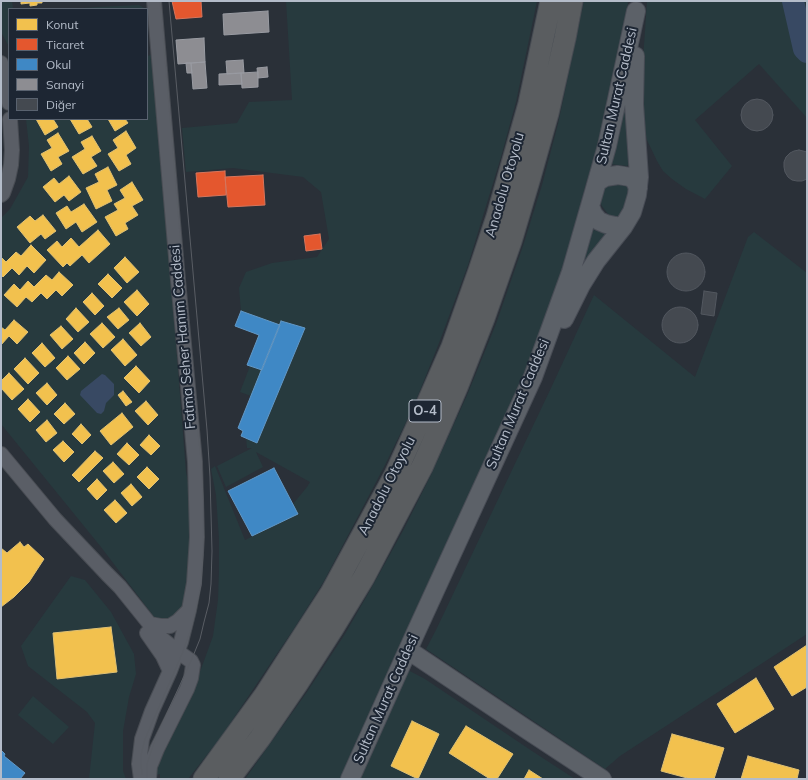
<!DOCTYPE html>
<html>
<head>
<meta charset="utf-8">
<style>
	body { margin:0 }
	#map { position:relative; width:808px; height:780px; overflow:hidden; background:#2a3038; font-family:Mulish,sans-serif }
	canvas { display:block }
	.frame { position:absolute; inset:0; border:2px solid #b4bcc9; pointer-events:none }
	.legend { position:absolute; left:8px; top:8px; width:140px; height:112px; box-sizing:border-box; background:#1d2633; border:1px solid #59626f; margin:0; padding:5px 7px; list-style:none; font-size:12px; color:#b4bcc9 }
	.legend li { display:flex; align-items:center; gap:8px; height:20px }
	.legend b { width:20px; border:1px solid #59626f }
</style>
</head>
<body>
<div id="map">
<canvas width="808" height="780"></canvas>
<div class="frame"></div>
<ul class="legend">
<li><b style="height:11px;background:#f2c14e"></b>Konut</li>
<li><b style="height:11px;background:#e4572e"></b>Ticaret</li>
<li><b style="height:11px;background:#3f88c5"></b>Okul</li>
<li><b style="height:11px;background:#8d8d92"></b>Sanayi</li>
<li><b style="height:11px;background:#444950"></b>Diğer</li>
</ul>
</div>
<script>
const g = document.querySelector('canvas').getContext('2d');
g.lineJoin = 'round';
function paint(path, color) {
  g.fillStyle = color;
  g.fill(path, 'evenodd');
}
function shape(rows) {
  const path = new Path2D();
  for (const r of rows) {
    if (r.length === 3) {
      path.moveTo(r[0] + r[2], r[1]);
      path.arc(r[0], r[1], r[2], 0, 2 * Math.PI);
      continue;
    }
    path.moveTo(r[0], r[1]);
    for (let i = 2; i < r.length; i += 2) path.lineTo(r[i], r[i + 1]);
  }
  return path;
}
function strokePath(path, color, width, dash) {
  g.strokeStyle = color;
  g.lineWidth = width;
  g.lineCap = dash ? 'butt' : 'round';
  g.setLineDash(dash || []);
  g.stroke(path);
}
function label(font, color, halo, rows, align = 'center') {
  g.font = font + ' Mulish,sans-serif';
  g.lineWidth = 4;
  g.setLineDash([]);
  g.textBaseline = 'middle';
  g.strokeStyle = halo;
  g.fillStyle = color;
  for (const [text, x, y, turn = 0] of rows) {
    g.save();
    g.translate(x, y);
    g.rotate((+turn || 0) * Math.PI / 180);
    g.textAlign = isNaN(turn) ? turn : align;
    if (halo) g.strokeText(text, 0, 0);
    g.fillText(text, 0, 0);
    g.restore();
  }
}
const green = shape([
	[1,1,12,1,13,9,9,9,9,45,8,45,1,32],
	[286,1,537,1,516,102,501,157,468,265,439,343,413,408,385,465,324,581,295,627,221,737,188,779,160,779,160,774,152,776,153,768,185,705,201,669,213,636,218,600,219,570,219,539,216,495,211,469,215,466,245,540,298,514,293,504,307,487,310,482,256,452,263,467,226,487,217,466,252,448,247,448,246,438,257,443,305,329,282,321,280,325,241,311,239,288,246,272,272,263,317,257,329,239,321,192,303,177,233,168,186,172,182,128,237,123,249,102,292,100],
	[584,1,628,1,626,33,603,131,585,187,579,212,549,323,341,779,245,779,307,692,345,634,373,585,404,529,431,475,468,393,496,324,523,246,542,185,558,124],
	[647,1,807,1,807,118,759,64,695,120,732,166,705,199,686,189,672,179,663,171,657,161,647,140,642,119,642,75],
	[139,5,146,9,72,9,97,7],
	[151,55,155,75,186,472,196,521,189,610,161,626,101,547,1,424,1,218,10,209,28,177,29,146,26,119,147,119,147,56],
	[624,105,625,106,630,163,627,166,610,164],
	[614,183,625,184,629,188,630,191,628,204,619,217,611,216,608,214,602,206,600,202,603,189,606,187],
	[593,230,600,231,604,233,606,235,580,269],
	[754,232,807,273,807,634,620,756,605,769,426,649,436,630,551,388,594,295,695,377,748,237],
	[250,366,262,370,251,396,240,392],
	[71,576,85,580,111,612,134,654,136,674,129,697,123,731,123,771,126,779,89,779,95,723,87,712,28,666,21,646],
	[406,669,425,679,532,751,575,779,356,779],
	[33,696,69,727,53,744,18,715]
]);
const water = shape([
	[102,374,105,375,114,384,114,395,106,403,104,411,101,414,97,413,80,395,81,391]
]);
const homes = shape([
	[21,1,42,1,42,3,37,3,37,5,30,6,30,3,21,4,21,1],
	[36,119,53,119,58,127,45,135,36,119],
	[70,119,87,119,92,127,79,134,70,119],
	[108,119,125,119,128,123,115,131,108,119],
	[126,131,136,148,126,155,131,164,119,171,108,154,118,148,113,140,126,131],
	[58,133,69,151,58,157,62,164,51,171,41,154,52,148,47,140,58,133],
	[92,136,101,151,91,157,97,166,83,174,72,157,85,149,81,142,92,136],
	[108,167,117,185,107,190,112,201,96,209,86,188,99,182,95,174,108,167],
	[69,176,81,192,69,201,64,195,55,202,43,187,54,178,59,184,69,176],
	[132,182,143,200,132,206,138,215,125,223,128,229,116,236,105,217,118,210,114,204,125,198,120,190,132,182],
	[84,204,97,222,82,232,76,222,66,229,56,213,67,206,71,212,84,204],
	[43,215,56,231,45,239,41,234,30,243,17,227,30,216,35,221,43,215],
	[98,230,110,244,89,263,82,255,70,266,67,263,63,267,47,250,57,241,62,247,71,238,79,247,98,230],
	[31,245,46,260,34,273,27,266,19,275,12,268,3,277,1,275,1,257,6,262,16,252,21,256,31,245],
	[125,257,139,272,127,283,114,268,125,257],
	[59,272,73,285,62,296,56,290,47,299,41,293,32,302,26,297,17,307,4,295,14,284,20,290,28,281,34,287,46,275,52,280,59,272],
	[108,274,122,288,112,298,98,284,108,274],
	[137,290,149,304,137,316,124,302,137,290],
	[92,293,104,306,95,315,83,302,92,293],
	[76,308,89,322,78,332,66,319,76,308],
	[119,308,129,320,118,329,107,317,119,308],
	[14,320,28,332,17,344,9,336,1,345,1,327,5,330,14,320],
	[102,323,115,337,103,348,90,334,102,323],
	[140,323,151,337,141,346,129,333,140,323],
	[61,326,73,339,62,349,50,335,61,326],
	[123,339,137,355,125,366,111,350,123,339],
	[85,342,95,353,84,364,74,353,85,342],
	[42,343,55,358,45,367,32,353,42,343],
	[68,356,80,369,67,380,56,368,68,356],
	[25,358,39,373,28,384,14,369,25,358],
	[136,366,150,381,139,393,124,378,136,366],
	[9,373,24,389,12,400,1,388,1,381,9,373],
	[47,383,57,395,47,405,36,393,47,383],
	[123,391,132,402,126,406,118,395,123,391],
	[28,399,40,412,30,422,18,409,28,399],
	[146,401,158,415,148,425,135,411,146,401],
	[65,403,75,414,64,424,54,414,65,403],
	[122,413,133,427,111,445,100,431,122,413],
	[47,420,57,433,46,442,36,430,47,420],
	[81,424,91,435,82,444,72,434,81,424],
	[149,435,160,446,151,455,140,445,149,435],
	[63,441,74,452,64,462,53,450,63,441],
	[127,443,139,455,129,465,117,454,127,443],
	[95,451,103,458,79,482,72,475,95,451],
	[113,462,124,474,114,483,103,471,113,462],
	[147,467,159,479,149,489,137,477,147,467],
	[97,479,107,490,97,500,87,489,97,479],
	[131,484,142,497,132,506,121,493,131,484],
	[115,500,127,513,116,523,104,510,115,500],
	[20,542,24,547,28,544,44,559,29,582,14,597,1,607,1,548,7,553,20,542],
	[111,627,117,672,57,679,53,633,111,627],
	[807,645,807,687,792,696,774,667,807,645],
	[756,678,774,709,735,733,717,704,756,678],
	[412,721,439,734,418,779,391,766,412,721],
	[466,726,513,754,497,779,490,779,449,753,466,726],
	[672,734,724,748,714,779,691,779,661,771,672,734],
	[748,756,799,770,797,779,741,779,748,756],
	[529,770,543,779,524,779,529,770]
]);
const shops = shape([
	[172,1,201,1,202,17,176,19,172,1],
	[225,171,226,195,198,197,196,173,225,171],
	[263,175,265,205,228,207,225,177,263,175],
	[320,234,322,249,306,251,304,236,320,234]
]);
const schools = shape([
	[241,311,280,325,262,370,247,365,259,335,235,326,241,311],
	[281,321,305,328,257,443,241,436,243,431,238,428,281,321],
	[274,468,298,514,252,536,228,491,274,468],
	[1,750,5,754,4,756,25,773,20,779,1,779,1,750]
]);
const industry = shape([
	[268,11,269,32,224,35,223,14,268,11],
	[204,38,205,62,178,64,176,40,204,38],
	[243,60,244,73,227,74,226,61,243,60],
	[205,62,207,88,193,89,191,63,205,62],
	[186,63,191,63,192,73,187,73,186,63],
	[267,67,268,77,258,78,257,68,267,67],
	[258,72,258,87,242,88,241,73,258,72],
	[241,73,242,84,219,85,219,74,241,73]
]);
const river = shape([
	[793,1,804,49,807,52]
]);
const building = shape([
	[757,115,16],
	[799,150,807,152,807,179,802,181,797,181,792,180,788,177,785,172,784,167,784,162,786,157,790,153,794,151,799,150],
	[686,272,19],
	[704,291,717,293,714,316,701,314,704,291],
	[680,325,18]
]);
const minor = shape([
	[1,63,8,91,9,103],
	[1,195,3,193,8,179,11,165,12,150,10,119],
	[1,454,55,519,107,574,120,587,161,638,177,651,191,661,193,665,191,678,187,689,157,749,153,759,150,766,149,779],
	[150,624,161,626,170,626,178,621,189,610],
	[147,633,163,656,170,671],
	[141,779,139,764,142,739,152,711,170,671,181,642,189,610,194,583,197,537,195,462,178,280,154,1]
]);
const major = shape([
	[597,182,605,177,618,175,630,177,635,181,638,188],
	[590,206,593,214,599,221,606,224,615,226,623,227],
	[564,319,581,285,596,261,623,227,632,212,637,195,639,177,634,104,635,56],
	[408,650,526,729,602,779],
	[350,779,416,632,533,377,571,272,594,192,607,146,636,11]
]);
const highway = shape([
	[204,779,265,695,331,593,395,475,424,411,452,347,479,271,497,217,529,104,551,1],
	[229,779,260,738,297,684,333,628,364,577,422,467,441,424,457,387,484,318,511,241,530,177,548,113,565,38,572,1]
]);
const tram = shape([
	[142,774,141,764,141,755,145,739,182,654,191,629,196,608,201,585,203,555,203,498,201,460,193,386,160,1],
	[147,779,147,764,156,737,191,661,200,639,204,622,209,603,211,584,212,551,210,477,207,430,169,1]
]);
const shields = [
	[425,411,32]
];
const shieldNames = [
	["O-4",425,411]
];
const streetNames = [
	["Sultan Murat Caddesi",617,96,-77],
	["Anadolu Otoyolu",505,185,-74],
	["Fatma Seher Hanım Caddesi",183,337,-95],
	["Sultan Murat Caddesi",518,404,-67],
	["Anadolu Otoyolu",387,486,-63],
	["Sultan Murat Caddesi",386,699,-66]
];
paint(green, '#273a3e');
paint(water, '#384963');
paint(homes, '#f2c14e');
strokePath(homes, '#dfc073', 1);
paint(shops, '#e4572e');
strokePath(shops, '#d6755c', 1);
paint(schools, '#3f88c5');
strokePath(schools, '#6298c6', 1);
paint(industry, '#8d8d92');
strokePath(industry, '#999ba2', 1);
strokePath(river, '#384963', 22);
paint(building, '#444950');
strokePath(building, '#52575f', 1);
strokePath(minor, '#484c53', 16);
strokePath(major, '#484c55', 20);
strokePath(highway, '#474c53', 23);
strokePath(minor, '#5a5e66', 14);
strokePath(major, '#5c6168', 18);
strokePath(highway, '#5a5d60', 21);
strokePath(tram, '#595d64', 1);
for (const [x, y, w] of shields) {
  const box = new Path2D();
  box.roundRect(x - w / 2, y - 11, w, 22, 3);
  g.fillStyle = '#1d2633';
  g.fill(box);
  strokePath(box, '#b4bcc9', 1);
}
label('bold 13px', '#b4bcc9', null, shieldNames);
label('14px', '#b4bcc9', '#1d2633', streetNames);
</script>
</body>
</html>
